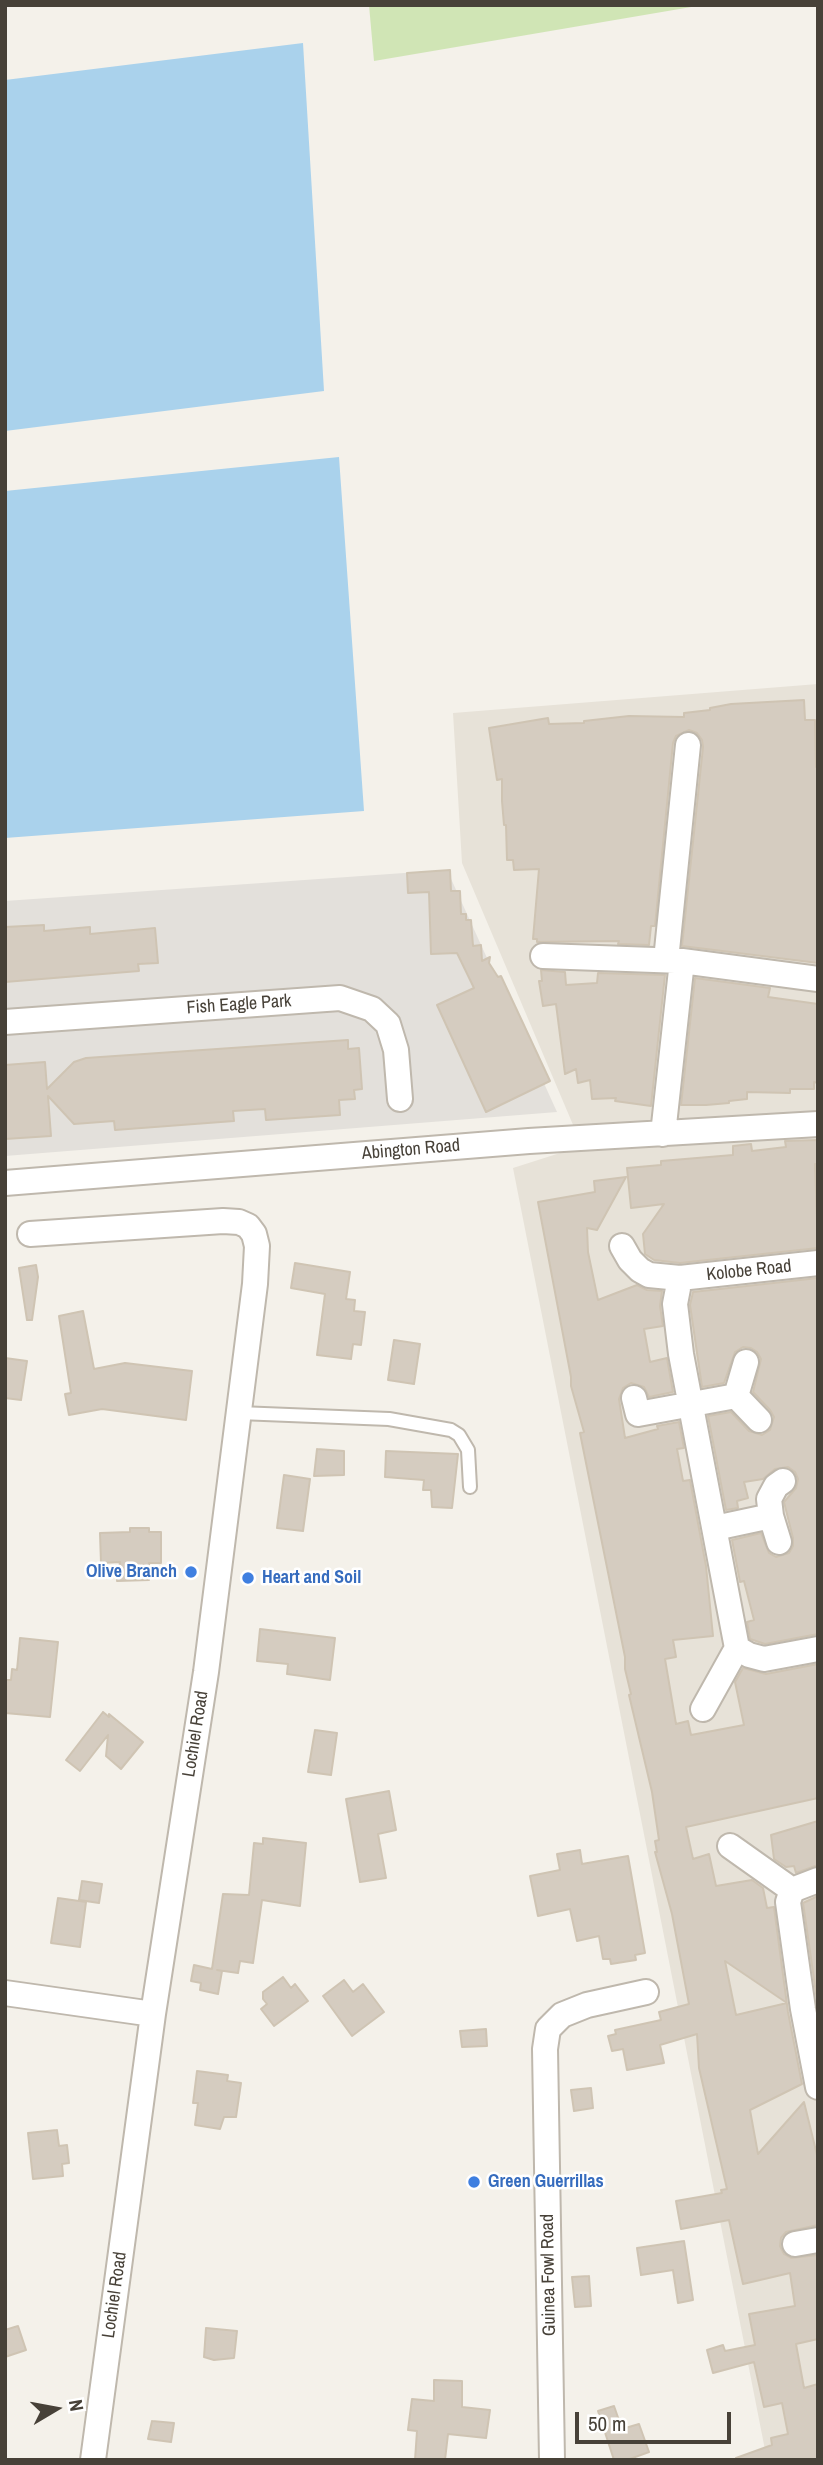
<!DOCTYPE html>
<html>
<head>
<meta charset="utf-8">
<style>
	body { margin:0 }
	#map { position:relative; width:823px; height:2465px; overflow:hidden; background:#f4f1ea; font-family:"Archivo Narrow",sans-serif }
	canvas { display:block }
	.frame { position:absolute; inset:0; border:7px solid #474138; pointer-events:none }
	.north { position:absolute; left:21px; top:2374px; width:70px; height:70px; -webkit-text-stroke:5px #fff; paint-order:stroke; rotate:80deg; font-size:19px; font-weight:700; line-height:28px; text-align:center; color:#474138 }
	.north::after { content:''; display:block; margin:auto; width:24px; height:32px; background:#474138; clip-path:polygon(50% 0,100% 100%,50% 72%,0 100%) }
	.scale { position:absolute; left:575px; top:2412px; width:156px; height:32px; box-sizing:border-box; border:4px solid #474138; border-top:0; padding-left:9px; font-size:21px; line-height:24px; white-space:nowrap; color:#474138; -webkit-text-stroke:5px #fff; paint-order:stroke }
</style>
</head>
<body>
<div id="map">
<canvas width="823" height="2465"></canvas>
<div class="frame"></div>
<div class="north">N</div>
<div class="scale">50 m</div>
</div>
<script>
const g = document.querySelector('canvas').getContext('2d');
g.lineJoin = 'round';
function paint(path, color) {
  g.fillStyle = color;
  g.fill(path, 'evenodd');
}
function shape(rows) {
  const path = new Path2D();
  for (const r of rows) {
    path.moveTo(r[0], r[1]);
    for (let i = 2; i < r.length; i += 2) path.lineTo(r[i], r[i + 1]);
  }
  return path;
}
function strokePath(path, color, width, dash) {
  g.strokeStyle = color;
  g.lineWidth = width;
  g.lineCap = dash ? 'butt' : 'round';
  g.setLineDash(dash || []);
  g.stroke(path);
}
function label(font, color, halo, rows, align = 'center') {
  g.font = font + ' "Archivo Narrow",sans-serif';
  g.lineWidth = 5;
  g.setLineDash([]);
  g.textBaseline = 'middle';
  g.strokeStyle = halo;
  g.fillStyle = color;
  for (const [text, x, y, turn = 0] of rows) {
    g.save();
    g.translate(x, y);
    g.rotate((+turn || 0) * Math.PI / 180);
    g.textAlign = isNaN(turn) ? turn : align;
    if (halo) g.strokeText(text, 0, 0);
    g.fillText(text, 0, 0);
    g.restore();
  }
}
const residential = shape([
	[818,684,818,2460,767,2460,513,1168,582,1146,462,863,453,713]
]);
const industrial = shape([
	[447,870,557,1112,5,1156,5,901]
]);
const green = shape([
	[369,5,703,5,374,61]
]);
const water = shape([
	[303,43,324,391,5,431,5,80],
	[339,457,364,811,5,838,5,491]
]);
const building = shape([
	[804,700,805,720,815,720,816,767,818,766,818,963,682,946,703,747,702,740,697,733,689,730,676,736,673,743,655,926,651,926,649,945,618,944,619,941,537,942,537,939,533,939,539,869,514,870,513,860,507,860,506,825,504,825,502,801,502,779,497,780,489,728,548,718,549,724,584,723,584,721,629,716,684,717,684,713,710,710,710,708,731,704,804,700],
	[450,870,451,891,460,891,461,914,466,914,466,920,471,920,473,946,481,945,482,961,490,957,489,963,498,977,501,976,550,1081,486,1112,437,1005,474,988,457,953,431,954,429,892,408,893,407,873,450,870],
	[44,925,44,931,90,927,90,934,155,928,158,963,138,964,139,971,5,982,5,927,44,925],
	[541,970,565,972,566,985,597,983,598,973,665,975,651,1106,615,1101,616,1098,592,1099,590,1080,578,1083,576,1069,565,1074,556,1004,543,1006,539,981,542,981,541,970],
	[695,978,770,988,768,997,818,1004,818,1083,814,1082,814,1089,790,1089,790,1093,747,1092,747,1099,729,1101,729,1103,706,1105,681,1105,695,978],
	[348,1040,348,1049,359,1048,362,1089,354,1090,355,1099,339,1100,340,1115,266,1120,265,1109,233,1111,234,1121,115,1130,114,1121,74,1124,48,1096,51,1136,5,1139,5,1065,45,1062,47,1089,74,1062,86,1058,348,1040],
	[818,1140,818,1164,815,1164,818,1248,680,1263,654,1260,645,1254,643,1234,664,1204,631,1208,627,1168,661,1165,661,1161,733,1155,733,1146,751,1144,752,1151,786,1147,785,1141,818,1140],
	[626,1177,597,1230,587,1228,588,1252,598,1300,637,1285,647,1290,662,1291,660,1306,663,1326,644,1329,650,1362,667,1358,673,1392,649,1397,644,1387,631,1383,623,1388,619,1399,625,1438,658,1429,657,1426,679,1422,684,1448,677,1449,683,1481,690,1480,706,1566,713,1636,673,1640,676,1657,665,1659,676,1724,688,1721,691,1735,744,1725,735,1682,743,1668,766,1674,818,1664,818,1798,686,1827,693,1859,709,1854,716,1886,752,1880,763,1888,767,1908,774,1907,788,2012,802,2084,750,2110,758,2154,804,2102,818,2159,818,2225,786,2232,781,2238,780,2246,784,2254,791,2258,818,2255,818,2339,796,2344,804,2388,818,2384,818,2460,736,2460,736,2458,772,2445,771,2438,788,2434,782,2403,764,2407,754,2362,713,2373,707,2350,723,2345,725,2351,755,2345,749,2314,795,2306,790,2273,743,2284,729,2220,681,2229,676,2201,722,2193,721,2190,727,2189,699,2068,697,2034,660,2045,664,2063,627,2070,623,2049,612,2051,608,2036,616,2034,615,2030,661,2020,659,2012,689,2004,672,1914,655,1852,657,1852,655,1841,659,1840,652,1792,629,1695,631,1694,625,1669,625,1657,580,1433,584,1432,571,1386,571,1377,538,1202,595,1192,594,1181,626,1177],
	[725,1961,787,2003,736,2015,725,1961],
	[295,1263,350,1272,346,1299,355,1300,354,1311,365,1312,361,1345,353,1344,351,1359,317,1355,325,1294,291,1288,295,1263],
	[36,1265,38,1277,32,1320,27,1320,19,1268,36,1265],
	[818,1278,818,1634,765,1644,750,1639,747,1622,754,1620,744,1581,740,1582,732,1540,761,1533,769,1553,776,1557,789,1553,793,1546,793,1538,784,1502,796,1488,798,1479,795,1472,788,1467,775,1469,763,1479,744,1482,748,1498,737,1501,738,1508,726,1510,708,1416,731,1412,749,1431,762,1435,770,1430,774,1417,770,1410,753,1392,761,1359,757,1352,751,1348,743,1347,735,1352,724,1383,702,1387,690,1305,693,1292,818,1278],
	[83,1311,94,1369,125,1363,192,1371,186,1420,102,1409,69,1415,65,1394,71,1393,59,1316,83,1311],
	[394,1340,420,1344,414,1384,388,1380,394,1340],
	[5,1358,27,1361,21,1400,5,1398,5,1358],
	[317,1449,344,1451,344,1475,314,1476,317,1449],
	[386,1451,458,1454,452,1508,432,1507,431,1490,423,1490,424,1480,385,1477,386,1451],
	[284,1475,310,1479,303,1531,277,1528,284,1475],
	[130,1528,149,1528,149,1532,161,1532,161,1563,149,1563,149,1580,117,1581,120,1562,101,1563,100,1533,130,1532,130,1528],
	[260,1629,335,1638,330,1680,287,1674,288,1664,257,1661,260,1629],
	[20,1638,58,1642,50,1717,5,1713,5,1680,11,1680,12,1669,17,1670,20,1638],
	[103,1712,109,1717,109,1714,143,1742,121,1769,106,1756,108,1735,80,1771,66,1760,103,1712],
	[315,1730,337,1733,331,1775,308,1772,315,1730],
	[389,1791,396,1830,378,1834,386,1878,360,1882,346,1799,389,1791],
	[818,1821,818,1865,796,1873,794,1866,786,1867,774,1859,771,1835,818,1821],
	[263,1838,306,1843,300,1906,262,1900,253,1963,240,1961,238,1973,217,1970,222,1971,218,1994,200,1990,201,1983,191,1981,194,1965,212,1969,223,1894,249,1895,254,1843,263,1844,263,1838],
	[580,1850,582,1864,628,1856,645,1953,635,1955,636,1960,611,1964,610,1959,603,1959,599,1936,577,1941,570,1909,538,1916,530,1876,560,1870,557,1854,580,1850],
	[82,1881,102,1884,99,1903,79,1900,82,1881],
	[818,1896,818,2007,803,1903,818,1896],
	[58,1898,86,1902,80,1947,51,1943,58,1898],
	[283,1977,291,1988,295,1984,308,2001,274,2026,261,2009,267,2004,263,1999,263,1992,283,1977],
	[344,1980,353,1992,363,1984,384,2012,352,2036,323,1996,344,1980],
	[486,2029,487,2046,462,2047,460,2031,486,2029],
	[197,2071,228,2075,227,2081,241,2083,236,2117,224,2117,220,2129,195,2125,198,2103,193,2103,197,2071],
	[591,2088,593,2108,574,2111,571,2090,591,2088],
	[57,2130,59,2146,67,2145,69,2163,62,2164,63,2176,33,2179,28,2133,57,2130],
	[684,2241,693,2300,678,2303,673,2270,641,2275,637,2248,684,2241],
	[589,2276,591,2306,575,2307,572,2277,589,2276],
	[18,2326,26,2350,5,2357,5,2330,18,2326],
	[206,2328,237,2331,234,2358,214,2360,204,2357,206,2328],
	[434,2380,462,2381,462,2407,490,2410,486,2438,448,2434,445,2460,415,2460,417,2431,408,2430,412,2399,434,2401,434,2380],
	[614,2406,622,2429,639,2424,649,2452,627,2460,614,2460,598,2411,614,2406],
	[152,2421,174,2423,171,2442,148,2439,152,2421]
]);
const service = shape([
	[239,1413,389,1419,451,1430,459,1435,468,1450,470,1487]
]);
const minor = shape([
	[543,956,682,961,818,979],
	[666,960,688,745],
	[5,1022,340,998,372,1009,388,1024,396,1050,400,1099],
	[663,1134,682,961],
	[5,1183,529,1141,818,1124],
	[30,1234,223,1221,239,1222,248,1226,254,1234,257,1246,255,1284,206,1672,153,2014,93,2460],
	[622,1246,630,1260,640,1270,649,1275,680,1278],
	[818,1263,680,1278,675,1304,681,1354,737,1648,749,1655,764,1659,818,1649],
	[736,1396,746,1362],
	[736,1396,759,1420],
	[634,1398,638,1414,736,1396],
	[715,1528,771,1516],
	[779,1542,771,1516,769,1499,776,1486,783,1481],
	[703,1709,737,1648],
	[730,1846,792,1890],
	[818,1880,792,1890,788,1902,803,2009,818,2087],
	[5,1993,153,2014],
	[795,2244,818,2240],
	[552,2460,545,2049,548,2029,562,2015,587,2005,646,1992]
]);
const markers = [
	[191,1572,7,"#3f7fe0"],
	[248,1578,7,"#3f7fe0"],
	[474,2182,7,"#3f7fe0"]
];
const streetNames = [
	["Fish Eagle Park",239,1005,-4],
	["Abington Road",411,1150,-5],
	["Kolobe Road",749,1271,-6],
	["Lochiel Road",196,1734,-81],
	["Guinea Fowl Road",549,2275,-91],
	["Lochiel Road",115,2295,-82]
];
const shopNames = [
	["Olive Branch",177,1572,"right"],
	["Heart and Soil",262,1578],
	["Green Guerrillas",488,2182]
];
paint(residential, '#e7e2d8');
paint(industrial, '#e3e0db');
paint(green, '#d0e5b5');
paint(water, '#aad2ec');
paint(building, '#d5ccc0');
strokePath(building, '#cfc4b3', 2);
strokePath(service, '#bfb8ad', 16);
strokePath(minor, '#bfb8ad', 28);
strokePath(service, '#fff', 12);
strokePath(minor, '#fff', 24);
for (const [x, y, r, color] of markers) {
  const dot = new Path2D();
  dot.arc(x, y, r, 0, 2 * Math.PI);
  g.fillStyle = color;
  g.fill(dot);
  strokePath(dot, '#fff', 2.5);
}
label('18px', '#474138', '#fff', streetNames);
label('bold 18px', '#366cbe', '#fff', shopNames, 'left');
</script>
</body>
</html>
